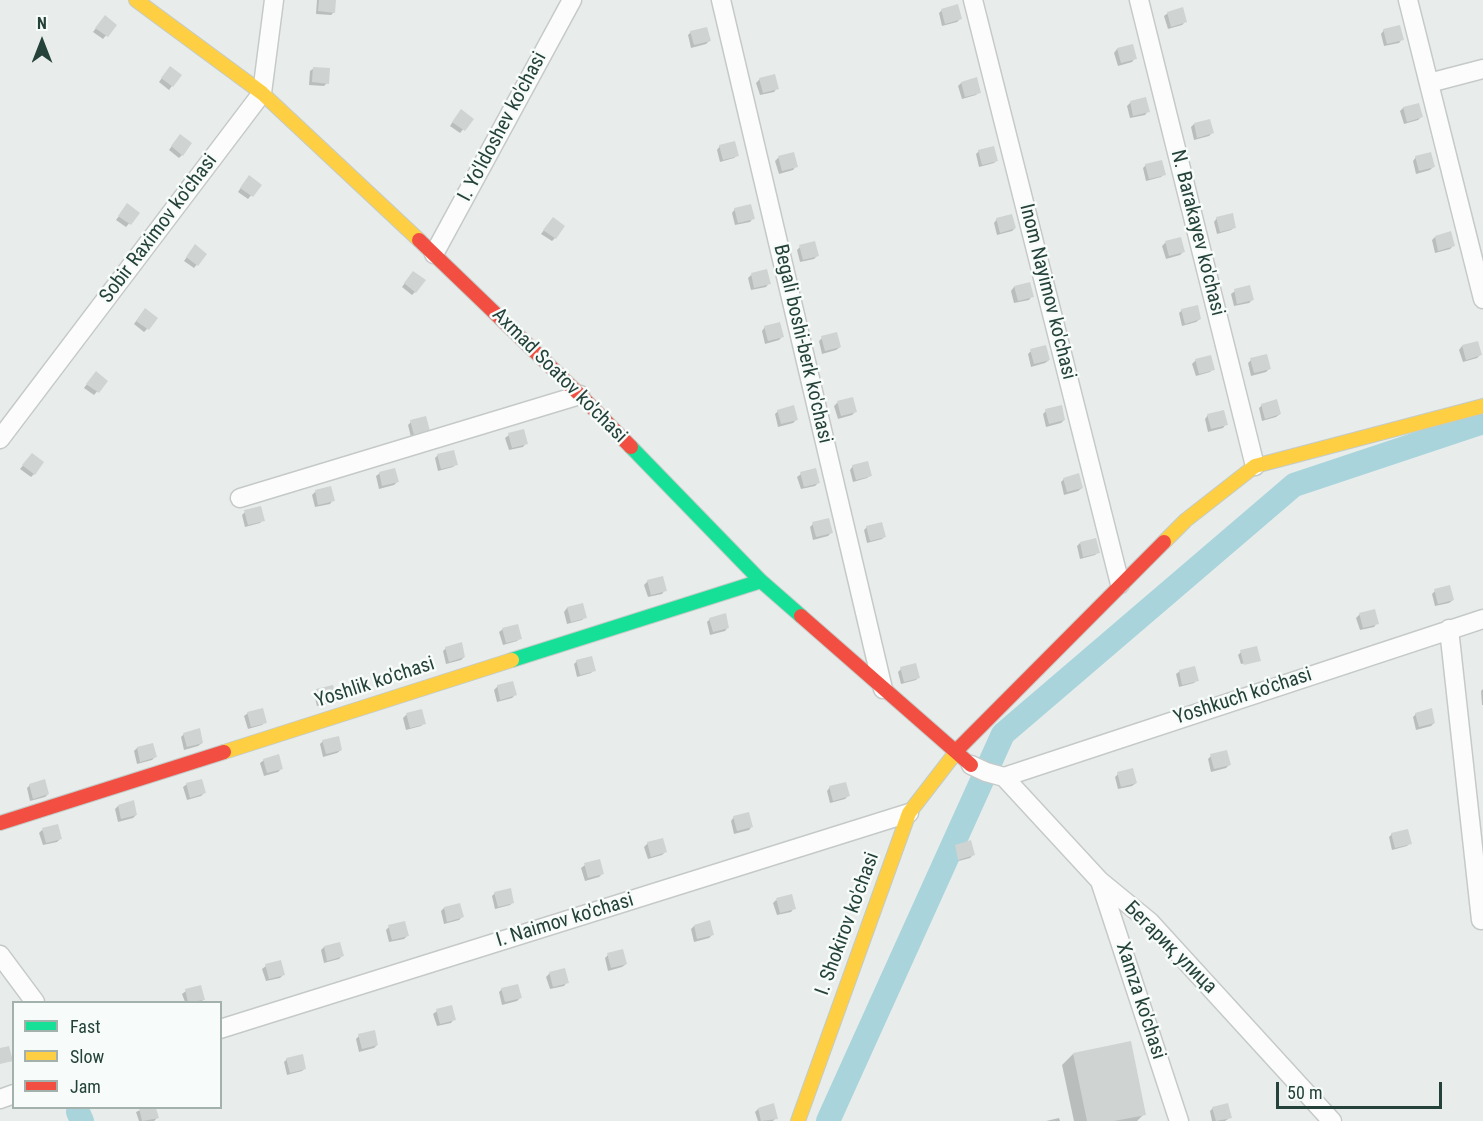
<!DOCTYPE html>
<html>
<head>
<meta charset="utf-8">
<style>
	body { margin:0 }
	#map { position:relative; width:1483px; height:1121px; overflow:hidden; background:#e8edeb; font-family:"Roboto Condensed",sans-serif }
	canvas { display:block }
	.legend { position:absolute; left:12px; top:1001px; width:210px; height:108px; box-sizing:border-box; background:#f7fbf9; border:2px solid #a3b1ad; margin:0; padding:8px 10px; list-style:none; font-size:18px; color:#24423a }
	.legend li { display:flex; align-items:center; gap:12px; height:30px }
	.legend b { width:30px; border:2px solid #a3b1ad }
	.north { position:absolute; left:12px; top:12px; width:60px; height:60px; -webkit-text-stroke:4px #f7fbf9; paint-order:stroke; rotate:0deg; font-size:16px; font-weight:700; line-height:24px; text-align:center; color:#24423a }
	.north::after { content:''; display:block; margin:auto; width:21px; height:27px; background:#24423a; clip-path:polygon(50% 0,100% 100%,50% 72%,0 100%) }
	.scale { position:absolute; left:1276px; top:1082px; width:166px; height:27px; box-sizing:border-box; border:3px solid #24423a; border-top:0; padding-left:8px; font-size:18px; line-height:21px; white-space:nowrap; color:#24423a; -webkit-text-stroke:4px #f7fbf9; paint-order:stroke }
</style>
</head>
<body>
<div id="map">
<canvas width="1483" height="1121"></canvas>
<ul class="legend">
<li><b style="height:8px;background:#16e098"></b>Fast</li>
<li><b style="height:8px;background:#ffcf43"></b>Slow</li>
<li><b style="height:8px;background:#f24e42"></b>Jam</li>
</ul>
<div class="north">N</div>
<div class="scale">50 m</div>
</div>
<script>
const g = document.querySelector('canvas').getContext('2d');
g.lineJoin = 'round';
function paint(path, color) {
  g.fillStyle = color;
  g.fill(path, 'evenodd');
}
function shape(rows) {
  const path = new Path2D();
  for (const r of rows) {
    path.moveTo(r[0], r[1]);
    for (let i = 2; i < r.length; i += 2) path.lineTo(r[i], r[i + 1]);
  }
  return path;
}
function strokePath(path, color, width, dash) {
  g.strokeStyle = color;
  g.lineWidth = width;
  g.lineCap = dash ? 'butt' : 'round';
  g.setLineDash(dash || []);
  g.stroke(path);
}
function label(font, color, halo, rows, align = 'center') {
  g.font = font + ' "Roboto Condensed",sans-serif';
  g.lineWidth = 5;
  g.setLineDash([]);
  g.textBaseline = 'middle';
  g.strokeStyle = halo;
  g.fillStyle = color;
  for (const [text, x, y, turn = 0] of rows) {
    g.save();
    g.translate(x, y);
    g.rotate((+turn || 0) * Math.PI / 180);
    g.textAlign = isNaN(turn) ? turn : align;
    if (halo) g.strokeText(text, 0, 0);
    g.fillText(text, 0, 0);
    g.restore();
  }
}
const shadow = shape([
	[317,0,335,0,334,12,331,15,316,14],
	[942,10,960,19,957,22,942,26,939,13],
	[1168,13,1185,22,1182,25,1168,29,1164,16],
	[102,20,115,25,103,39,93,32],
	[1384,30,1402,39,1399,43,1384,46,1381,34],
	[691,32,709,41,706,44,691,48,688,35],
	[1117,49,1135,58,1132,62,1118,66,1114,53],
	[314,68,327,83,324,86,309,85,310,71],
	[167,71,180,75,169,90,159,82],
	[760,79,777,88,774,92,760,95,756,83],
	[961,83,979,92,976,95,962,99,958,86],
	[1131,102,1148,111,1145,115,1130,118,1127,106],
	[1403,108,1421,117,1418,120,1404,124,1400,111],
	[458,114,472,119,460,133,450,126],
	[1194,124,1212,133,1209,136,1194,140,1191,127],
	[177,139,182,155,179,158,169,150],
	[720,146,738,155,734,158,720,162,717,150],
	[979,151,997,160,994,163,979,167,976,154],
	[793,154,796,166,793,170,779,174,775,161,778,158],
	[1416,157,1434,166,1430,170,1416,174,1413,161],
	[1146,165,1164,174,1161,177,1146,181,1143,168],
	[246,180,260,185,248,199,238,192],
	[125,208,138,213,126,227,116,220],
	[735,209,753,218,750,222,735,225,732,213],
	[1217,218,1235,227,1231,230,1217,234,1214,222],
	[997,219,1015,228,1012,231,997,235,994,223],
	[550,222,555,238,552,241,541,234],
	[1435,237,1453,246,1450,249,1435,253,1432,240],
	[1180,239,1183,252,1180,255,1166,259,1162,246,1165,243],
	[800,247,818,255,814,259,800,262,797,250],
	[192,250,205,254,194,268,184,261],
	[751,275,769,283,766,287,751,290,748,278],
	[410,276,415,292,412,295,402,287],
	[1029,284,1032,296,1029,300,1014,303,1011,291,1014,287],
	[1235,291,1252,300,1249,303,1234,306,1231,294],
	[1182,310,1200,319,1196,322,1182,326,1179,313],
	[142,313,147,329,144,332,134,324],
	[765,327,783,336,779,340,765,344,762,331],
	[822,338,840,347,836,350,822,354,819,341],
	[1462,346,1480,355,1477,358,1463,362,1459,350],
	[1031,351,1049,360,1045,363,1031,367,1028,354],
	[1196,360,1213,369,1210,372,1196,376,1192,364],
	[1251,360,1269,369,1266,372,1251,376,1248,363],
	[93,376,106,381,94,395,84,388],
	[852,399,855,412,852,415,838,419,834,406,837,403],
	[1262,405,1280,414,1276,417,1262,421,1259,408],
	[778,411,796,420,793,423,778,427,775,414],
	[1046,411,1064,420,1061,423,1046,427,1043,414],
	[1208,415,1226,424,1223,428,1208,432,1205,419],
	[411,422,429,430,425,434,411,437,408,425],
	[509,435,526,443,523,447,509,450,505,438],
	[438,455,456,464,453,467,438,471,435,458],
	[29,458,34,474,31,477,20,469],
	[853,466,871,475,867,478,853,482,850,470],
	[380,473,397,482,394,485,379,489,376,476],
	[801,474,818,483,815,486,801,489,797,477],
	[1064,479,1082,488,1078,491,1064,495,1061,482],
	[315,492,333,500,330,504,315,507,312,495],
	[245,512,263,520,260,523,245,527,242,515],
	[813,524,831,533,828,536,813,540,810,527],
	[867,527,885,536,882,539,867,543,864,530],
	[1080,543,1098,552,1095,555,1080,559,1077,546],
	[648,581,665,590,662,594,648,597,644,585],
	[1435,591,1453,600,1449,603,1435,606,1432,594],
	[582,604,585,617,582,620,567,624,564,612,567,608],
	[1360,614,1377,623,1374,627,1360,630,1356,618],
	[710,619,728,627,725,631,710,635,707,622],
	[503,629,520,638,517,641,503,645,499,632],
	[446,648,464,657,461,660,446,664,443,651],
	[1241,652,1259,660,1241,664,1238,655],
	[577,661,594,670,591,673,577,677,574,664],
	[901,669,919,677,916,680,901,684,898,672],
	[1180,671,1197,680,1194,683,1179,687,1176,674],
	[498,686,515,695,512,698,497,702,494,690],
	[1483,689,1483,705,1482,705,1481,691],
	[317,691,335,699,332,703,317,706,314,694],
	[421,711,424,723,421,726,406,730,403,718,406,715],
	[248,713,265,722,262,725,248,729,244,716],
	[1416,714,1434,723,1431,726,1416,730,1413,717],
	[184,734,202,743,198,746,184,750,181,737],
	[323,741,341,750,337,753,323,757,320,744],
	[137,748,155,757,152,760,137,764,134,751],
	[1211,756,1229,765,1226,768,1211,772,1208,759],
	[264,760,281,769,278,772,264,776,260,763],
	[1118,774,1136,783,1132,786,1118,789,1115,777],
	[187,784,204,793,201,796,187,800,183,787],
	[30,785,48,794,45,797,30,801,27,788],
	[830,787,848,796,845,799,830,803,827,791],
	[118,806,136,815,133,818,118,822,115,809],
	[734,817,752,826,749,830,734,834,731,821],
	[42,830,60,839,57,842,43,845,39,833],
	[1392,834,1410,843,1407,846,1392,850,1389,837],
	[648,843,665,852,662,855,648,859,644,847],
	[955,846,973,855,970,858,955,862,952,849],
	[585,865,602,874,599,877,585,881,581,868],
	[495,893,513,902,510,905,495,909,492,896],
	[776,900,794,908,791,912,777,915,773,903],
	[444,908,462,917,459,920,444,924,441,911],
	[694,926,712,935,709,938,694,942,691,929],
	[389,927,407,936,404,939,389,942,386,930],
	[324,947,342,956,339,959,324,963,321,950],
	[608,955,626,964,622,967,608,971,605,958],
	[266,966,283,975,280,978,266,981,262,969],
	[550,973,567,982,564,986,550,989,546,977],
	[502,989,520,998,517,1001,502,1005,499,992],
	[186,991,203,1000,201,1002,185,1002,182,994],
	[437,1011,454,1019,451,1023,437,1026,433,1014],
	[359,1036,377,1045,374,1048,359,1052,356,1039],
	[1073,1054,1144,1114,1137,1121,1074,1121,1062,1065],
	[287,1059,305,1068,302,1071,287,1075,284,1062],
	[145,1108,155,1108,157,1118,154,1121,139,1121,136,1112],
	[1213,1108,1231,1117,1225,1121,1212,1121,1210,1111],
	[758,1109,776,1118,773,1121,758,1121,755,1112],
	[1059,1118,1060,1121,1046,1121]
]);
const canal = shape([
	[78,1112,82,1121],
	[828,1121,1003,734,1294,485,1483,422]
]);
const building = shape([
	[319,0,336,0,335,13,318,11],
	[958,4,962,19,945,24,941,9],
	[1183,7,1187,22,1171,27,1167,12],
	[105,15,117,25,108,37,95,28],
	[1400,25,1404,40,1387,44,1383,29],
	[707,27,711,41,694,45,690,31],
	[1133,44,1137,59,1121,63,1117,48],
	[170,66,182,75,173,87,161,78],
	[313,67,330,68,329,84,312,82],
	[775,74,779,89,763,93,759,78],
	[977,77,981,93,965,97,961,82],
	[1146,97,1150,112,1133,116,1130,101],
	[1419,103,1423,117,1407,122,1403,107],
	[461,109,474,119,465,131,452,122],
	[1210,119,1214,133,1197,138,1194,123],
	[180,134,192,143,183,156,171,146],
	[735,141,739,156,723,160,719,145],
	[994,146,998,161,982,165,978,150],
	[794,152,798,167,782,171,778,156],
	[1431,152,1435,167,1419,171,1415,156],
	[1162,160,1166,175,1149,179,1145,164],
	[249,175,262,185,253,197,240,188],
	[127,203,140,213,131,225,118,216],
	[751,204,755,219,738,223,734,208],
	[1233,213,1236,228,1220,232,1216,217],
	[1012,214,1016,228,1000,233,996,218],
	[553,217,565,226,556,239,543,230],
	[1451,231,1455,246,1438,251,1435,236],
	[1181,237,1185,252,1169,256,1165,241],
	[815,241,819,256,803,260,799,245],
	[195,244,207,254,198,266,186,257],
	[767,269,771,284,754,288,751,273],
	[413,271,426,280,416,293,404,283],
	[1030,282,1034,297,1018,301,1014,286],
	[1250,285,1254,300,1237,304,1234,289],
	[1198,305,1201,319,1185,324,1181,309],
	[145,308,158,318,149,330,136,321],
	[780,322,784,337,768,341,764,326],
	[837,332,841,347,825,351,821,336],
	[1478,341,1482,355,1466,360,1462,345],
	[1046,345,1050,360,1034,364,1030,349],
	[1267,354,1271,369,1254,373,1250,358],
	[1211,355,1215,370,1199,374,1195,359],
	[96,371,108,381,99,393,86,384],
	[853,397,857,412,841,416,837,401],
	[1277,399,1281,414,1265,419,1261,404],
	[794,405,798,420,781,424,777,410],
	[1062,405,1065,420,1049,424,1045,409],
	[1224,410,1228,425,1211,429,1207,414],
	[426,416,430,431,414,435,410,420],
	[524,429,528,444,512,448,508,433],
	[454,450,458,465,441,469,437,454],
	[32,453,44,462,35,475,22,465],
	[868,461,872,476,856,480,852,465],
	[395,468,399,482,382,486,379,472],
	[816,468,820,483,804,487,800,472],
	[1079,473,1083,488,1067,492,1063,478],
	[331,486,335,501,318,505,315,490],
	[261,506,265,521,248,525,244,510],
	[829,518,833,533,816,537,812,522],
	[882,522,886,537,870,541,866,526],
	[1096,538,1100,553,1083,557,1080,542],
	[663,576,667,591,651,595,647,580],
	[1450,585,1454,600,1438,604,1434,589],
	[583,603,587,618,571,622,567,607],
	[1375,609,1379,624,1363,628,1359,613],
	[726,613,729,628,713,632,709,618],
	[518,624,522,639,506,643,502,628],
	[462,642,465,657,449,662,445,647],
	[1257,646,1261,661,1244,665,1240,650],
	[592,656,596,671,580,675,576,660],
	[916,663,920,678,904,682,900,667],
	[1195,666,1199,681,1182,685,1179,670],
	[513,681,517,695,500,700,497,685],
	[333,685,337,700,320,704,316,689],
	[263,708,267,723,251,727,247,712],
	[1432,708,1435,723,1419,727,1415,713],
	[422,709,426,724,410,728,406,713],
	[200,728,203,743,187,747,183,733],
	[339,736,342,750,326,754,322,740],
	[153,743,157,757,140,762,137,747],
	[1227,750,1231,765,1214,769,1210,754],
	[279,754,283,769,267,773,263,759],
	[1133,768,1137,783,1121,787,1117,772],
	[45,779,49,794,33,799,29,784],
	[202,779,206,793,190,798,186,783],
	[846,782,850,796,833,801,829,786],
	[134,800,137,815,121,819,118,805],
	[749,812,753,827,737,831,733,816],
	[58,824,62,839,46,843,42,828],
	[1408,829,1412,844,1395,848,1391,833],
	[663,838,667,852,651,857,647,842],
	[971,840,975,855,958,860,955,845],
	[600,859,604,874,588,878,584,863],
	[511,888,514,903,498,907,494,892],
	[792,894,796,909,780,913,776,898],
	[460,903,464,917,447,922,444,907],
	[710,920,714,935,697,939,694,925],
	[405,921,409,936,392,940,388,925],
	[340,942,344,956,327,961,324,946],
	[623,949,627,964,611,968,607,953],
	[281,960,285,975,269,979,265,964],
	[565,968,569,983,553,987,549,972],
	[518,984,522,998,505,1002,501,988],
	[201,985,205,1000,188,1002,185,989],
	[452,1005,456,1020,440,1024,436,1009],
	[375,1030,378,1045,362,1049,358,1034],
	[1131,1041,1146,1115,1114,1121,1087,1121,1073,1053],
	[9,1046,13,1061,0,1064,0,1048],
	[303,1054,306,1069,290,1073,286,1058],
	[774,1103,778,1119,761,1121,758,1108],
	[1228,1103,1232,1118,1216,1121,1212,1107],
	[139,1108,156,1108,159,1118,142,1121]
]);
const street = shape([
	[721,0,883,689],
	[973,0,1120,584],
	[1139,0,1255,466],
	[1408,0,1483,299],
	[1429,83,1483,69],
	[434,254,572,0],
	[0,439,262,93,274,0],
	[240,498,580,395],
	[1449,629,1481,920],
	[971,765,986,772,1004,777,1100,881,1150,922,1332,1121],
	[1004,777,1483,619],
	[1100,881,1179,1121],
	[0,955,35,1002],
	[220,1029,909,813],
	[0,1099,14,1094]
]);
const fast = shape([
	[631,447,761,581,801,616],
	[512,660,761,581]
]);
const slow = shape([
	[136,0,262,93,419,240],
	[1164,542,1186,520,1255,466,1483,406],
	[224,752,512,660],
	[798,1121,909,813,960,747]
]);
const jam = shape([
	[419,240,580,395,631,447],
	[801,616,971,765],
	[960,747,1164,542],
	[0,823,224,752]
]);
const streetNames = [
	["I. Yo'ldoshev ko'chasi",503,127,-62],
	["Sobir Raximov ko'chasi",159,229,-53],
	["N. Barakayev ko'chasi",1197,233,76],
	["Inom Nayimov ko'chasi",1047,292,76],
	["Begali boshi-berk ko'chasi",802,344,77],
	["Axmad Soatov ko'chasi",559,376,45],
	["Yoshlik ko'chasi",375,683,-18],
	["Yoshkuch ko'chasi",1243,697,-18],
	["I. Naimov ko'chasi",565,921,-17],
	["I. Shokirov ko'chasi",848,924,-70],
	["Бегариқ улица",1170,948,45],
	["Xamza ko'chasi",1140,1001,72]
];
paint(shadow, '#0003');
strokePath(canal, '#a9d4db', 24);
paint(building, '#cfd4d2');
strokePath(street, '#c5cac8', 21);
strokePath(fast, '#c3cbc8', 16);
strokePath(slow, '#c3cbc8', 16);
strokePath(jam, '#c3cbc8', 16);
strokePath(street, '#fcfcfc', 18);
strokePath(fast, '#16e098', 14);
strokePath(slow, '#ffcf43', 14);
strokePath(jam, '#f24e42', 14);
label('20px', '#24423a', '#f7fbf9', streetNames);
</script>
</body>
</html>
